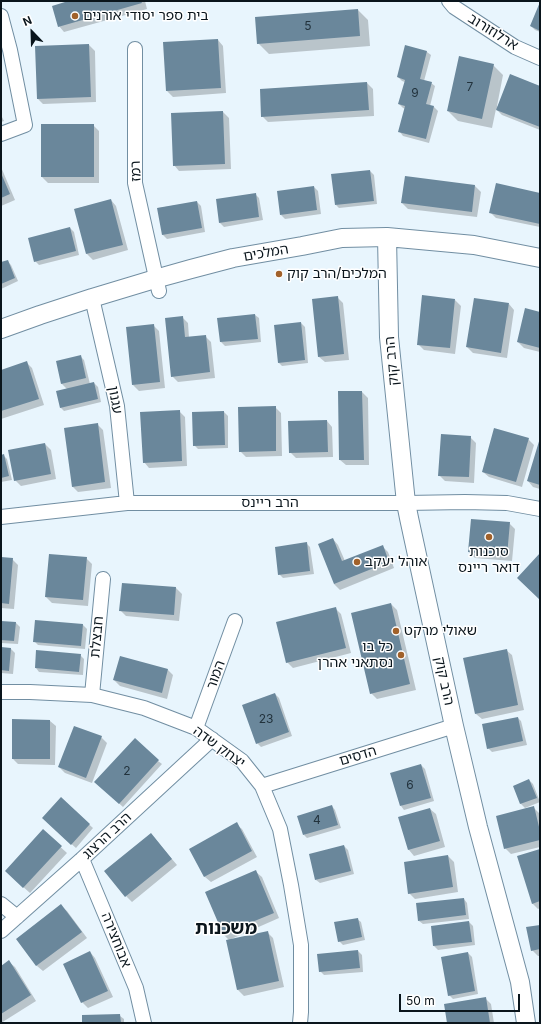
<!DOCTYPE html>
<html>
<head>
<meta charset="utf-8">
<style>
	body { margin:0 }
	#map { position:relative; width:541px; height:1024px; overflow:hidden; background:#e8f5fd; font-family:Inter,sans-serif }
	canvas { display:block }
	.frame { position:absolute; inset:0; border:2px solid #0a151c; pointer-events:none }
	.north { position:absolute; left:12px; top:12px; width:40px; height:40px; -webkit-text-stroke:3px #fff; paint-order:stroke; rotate:337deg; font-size:11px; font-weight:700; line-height:16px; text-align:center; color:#0a151c }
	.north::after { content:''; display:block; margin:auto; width:14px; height:18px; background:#0a151c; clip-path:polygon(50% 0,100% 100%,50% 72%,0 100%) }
	.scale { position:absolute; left:399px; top:994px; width:121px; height:18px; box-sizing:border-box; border:2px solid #0a151c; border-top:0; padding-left:5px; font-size:12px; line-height:14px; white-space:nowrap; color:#0a151c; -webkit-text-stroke:3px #fff; paint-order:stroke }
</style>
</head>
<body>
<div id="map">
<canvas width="541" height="1024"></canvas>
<div class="frame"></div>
<div class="north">N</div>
<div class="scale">50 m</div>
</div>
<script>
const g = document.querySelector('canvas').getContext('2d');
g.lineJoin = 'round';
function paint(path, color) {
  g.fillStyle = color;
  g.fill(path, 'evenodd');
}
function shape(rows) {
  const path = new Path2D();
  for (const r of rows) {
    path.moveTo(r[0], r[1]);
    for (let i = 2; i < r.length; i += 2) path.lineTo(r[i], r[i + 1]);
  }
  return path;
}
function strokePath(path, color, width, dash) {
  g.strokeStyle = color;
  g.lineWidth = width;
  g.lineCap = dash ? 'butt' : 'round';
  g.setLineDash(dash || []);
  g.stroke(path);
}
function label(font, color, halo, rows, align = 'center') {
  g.font = font + ' Inter,"Noto Sans Hebrew",sans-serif';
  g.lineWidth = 3;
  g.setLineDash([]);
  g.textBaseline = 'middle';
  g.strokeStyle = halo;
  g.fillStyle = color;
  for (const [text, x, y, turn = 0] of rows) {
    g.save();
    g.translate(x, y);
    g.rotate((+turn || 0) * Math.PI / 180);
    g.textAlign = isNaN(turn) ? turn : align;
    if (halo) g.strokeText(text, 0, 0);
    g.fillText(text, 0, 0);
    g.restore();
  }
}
const shadow = shape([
	[65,1,145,1,147,9,64,32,59,26,66,3],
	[540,5,540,32,535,30,531,26],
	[358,10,368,20,370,46,269,54,258,43],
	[218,40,223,46,226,93,173,97,167,91],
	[89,45,95,51,96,102,43,104,38,99],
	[406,46,427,52,431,55,424,81,431,83,435,86,430,106,434,107,438,111,429,143,403,136,400,132,406,109,403,108,399,104,405,82,402,81,398,77],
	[493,65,503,75,497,106,498,107,540,87,540,130,502,115,496,109,492,128,458,121,448,111],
	[367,83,373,89,374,116,268,122,262,116],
	[223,112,229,118,231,169,179,171,174,165],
	[1,115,4,121,1,122],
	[42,125,93,125,99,131,99,183,48,183,42,177],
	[1,167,15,200,1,206],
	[370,171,374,175,377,204,339,208,336,205],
	[406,177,475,186,481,192,477,217,408,209,402,203],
	[314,187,318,191,321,214,285,219,281,215],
	[255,194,259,198,263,220,224,227,220,223,217,200],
	[540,194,540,227,496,218,490,212],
	[111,200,116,206,128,250,93,260,87,254,75,209],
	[197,202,201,206,205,232,167,239,163,235,158,208],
	[70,228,74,232,79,255,39,265,35,261],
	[7,261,11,265,18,281,1,289,1,264],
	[337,297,343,303,349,360,325,362,319,357],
	[455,300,461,306,455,354,424,350,418,344],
	[509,304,514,310,507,358,473,353,467,347],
	[540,313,540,352,524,348,518,342],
	[255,315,259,318,261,342,225,346,221,342,218,318],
	[182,317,188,323,189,338,205,336,211,342,215,378,178,382,172,376],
	[301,323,305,327,308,363,282,366,278,362],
	[153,325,159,331,165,388,139,391,133,385],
	[80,356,84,360,90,384,94,383,98,387,101,402,64,411,60,407,67,389,62,384,57,362],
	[26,362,32,368,44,405,1,419,1,371],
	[339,392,362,392,368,398,369,465,346,465,340,460],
	[275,407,281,413,282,456,246,457,240,451],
	[179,411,185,417,187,466,149,468,144,462],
	[224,412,228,416,228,448,198,449,194,445],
	[327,421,332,427,333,457,296,458,290,452],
	[97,424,103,430,111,488,78,492,72,486],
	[470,437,476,443,474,483,445,481,439,475],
	[528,439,534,445,522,487,489,477,483,472],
	[540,440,540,489,533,487,528,481],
	[45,444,51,450,56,479,21,486,15,480],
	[3,455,7,459,12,480,1,482,1,456],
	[509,523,515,529,512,561,475,558,469,552],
	[333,539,338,545,345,561,382,546,388,552,394,568,340,590,334,584],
	[306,543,310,547,314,574,283,578,279,574],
	[1,558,12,559,18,565,14,609,1,608],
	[86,558,92,564,88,606,52,603,46,597],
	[176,588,182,594,179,621,126,616,120,610],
	[391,604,397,610,416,690,377,699,371,693],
	[335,608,341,614,351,653,293,668,287,662],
	[36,621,83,625,87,629,85,649,38,645,34,641],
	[1,622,16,623,20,627,18,644,1,643],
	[1,648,11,649,15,653,13,674,1,673],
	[506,650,512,655,524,710,482,719,476,714],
	[80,655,84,659,83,675,39,672,36,668],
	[168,670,173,675,167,699,120,686,114,680],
	[275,694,279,698,292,736,261,747,257,743],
	[518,718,521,721,527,745,492,752,488,748],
	[50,721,56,726,55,765,18,764,13,759],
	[101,737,107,743,92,783,65,773,59,767],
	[158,761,162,764,123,807,100,786],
	[421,765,425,769,434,801,404,810,401,806],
	[529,780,533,784,540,802,525,808,521,804,514,786],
	[61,799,93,828,76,848,47,822],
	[332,806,335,810,341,828,307,838,304,835],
	[534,808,539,813,540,816,540,847,511,854,505,848],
	[430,809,436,814,445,847,414,856,409,850,399,818],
	[236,824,242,829,257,857,211,882,205,877,190,849],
	[43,831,67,853,30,893,12,877],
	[156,840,177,865,132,902,126,896],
	[344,846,348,850,354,874,320,883,316,880],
	[540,850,540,908,538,909,532,903],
	[448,856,454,862,458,892,415,899,409,893],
	[256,872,262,877,279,918,229,940,223,934],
	[464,899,467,903,469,919,423,924,419,921],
	[61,906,67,911,87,938,43,971,37,966,17,939],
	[357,919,361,922,365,940,343,945,339,941],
	[469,922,473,926,475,945,438,950,434,946,432,927],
	[540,926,540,956,538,956,532,950],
	[267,932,273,938,284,987,244,996,238,990,227,941],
	[358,951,362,955,363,972,324,975,320,971],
	[90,952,95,958,113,997,88,1008,82,1002],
	[468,953,472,957,478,994,453,999,449,995],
	[9,962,15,967,36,1001,1,1023,1,967],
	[485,998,491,1004,494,1023,448,1023],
	[120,1016,124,1019,124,1023,83,1023]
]);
const building = shape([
	[64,1,141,1,142,3,58,27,52,6,65,2],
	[540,2,540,31,530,26],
	[358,9,360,36,257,44,255,17],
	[218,39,221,88,166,91,163,42],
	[89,44,91,97,37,99,35,46],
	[405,45,427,51,420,79,432,82,426,104,434,106,426,139,398,132,405,106,398,104,405,80,397,77],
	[459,56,494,64,482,119,447,111],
	[510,74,540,86,540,127,496,110],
	[367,82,369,110,261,117,260,89],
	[223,111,225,164,173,166,171,113],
	[41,124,94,124,94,177,41,177],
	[370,170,374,201,335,205,331,174],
	[1,173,10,194,1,198],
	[405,176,475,185,472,212,401,203],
	[496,183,540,193,540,224,489,213],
	[314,186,317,210,280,215,277,191],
	[256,193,259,217,219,223,216,199],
	[111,199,123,245,86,254,74,209],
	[197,201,202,228,162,235,157,208],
	[70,227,76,251,34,262,28,238],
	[8,260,15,278,1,284,1,262],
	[422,295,455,299,450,348,417,345],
	[338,296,344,354,318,357,312,299],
	[474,298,509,303,501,353,466,347],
	[525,308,540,312,540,348,517,342],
	[255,314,258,339,220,342,217,318],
	[183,316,185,337,206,335,210,372,171,377,165,318],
	[301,322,305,360,278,363,274,325],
	[154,324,160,382,132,385,126,327],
	[81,355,86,378,61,384,56,361],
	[27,361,39,399,1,411,1,370],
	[94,382,98,399,60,408,56,391],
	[338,391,362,391,364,460,339,460],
	[276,406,276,451,239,452,238,407],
	[180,410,182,461,143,463,140,412],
	[224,411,225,445,193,446,192,412],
	[327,420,328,452,289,453,288,421],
	[98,423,105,482,72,487,64,428],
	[494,428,529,438,516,482,482,472],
	[441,434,471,436,469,477,438,476],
	[540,438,540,485,527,481],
	[45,443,51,474,14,481,8,450],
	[4,454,9,476,1,478,1,455],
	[471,519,510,522,507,556,468,552],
	[333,538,342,561,383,545,389,562,334,584,318,544],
	[307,542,310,571,278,575,275,547],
	[540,553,540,600,517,578],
	[49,554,87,557,83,600,45,597],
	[1,557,13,558,9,604,1,603],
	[122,583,176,587,174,615,119,611],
	[391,603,410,684,370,694,351,613],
	[336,607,346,648,286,663,276,622],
	[35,620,83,624,81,646,33,642],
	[1,621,16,622,14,641,1,640],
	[1,647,11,648,9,671,1,670],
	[507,649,518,705,475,714,463,658],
	[36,650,81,654,79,672,35,668],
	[120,656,168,669,162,693,113,680],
	[275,693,289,732,256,744,242,705],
	[518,717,523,741,487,749,482,724],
	[12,719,50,720,50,759,12,759],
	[74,726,102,736,86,778,58,767],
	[135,738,159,760,119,804,94,782],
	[421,764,431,798,400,806,390,773],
	[529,779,537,798,520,804,513,786],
	[61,797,90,824,71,845,42,818],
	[332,805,338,825,303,835,297,816],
	[534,806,540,831,540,840,504,849,496,816],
	[430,808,440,841,408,850,398,817],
	[237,822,252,851,204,877,189,849],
	[43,829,62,846,23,888,5,871],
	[151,833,172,859,125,897,104,871],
	[344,845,351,871,315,880,309,854],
	[540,849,540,901,532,904,517,856],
	[448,855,453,887,408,894,404,862],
	[256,870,274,913,223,934,205,892],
	[464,898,466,915,418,921,416,903],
	[61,904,82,932,36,966,16,939],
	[358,918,362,937,338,942,334,922],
	[469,921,472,942,433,946,431,926],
	[540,925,540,949,531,951,526,927],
	[268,931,279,981,237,990,226,940],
	[358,950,360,968,319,972,317,954],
	[90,951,108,991,81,1003,63,964],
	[468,952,475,991,448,996,441,957],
	[9,960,31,995,1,1014,1,966],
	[486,997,490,1023,447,1023,444,1004],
	[120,1014,121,1023,82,1023,82,1015]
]);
const minor = shape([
	[449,1,454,7,515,47,540,58],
	[1,16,10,50,25,125,1,134],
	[135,49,135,183,159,291],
	[92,298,117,406,127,503],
	[1,517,127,503,406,503,465,502,507,503,540,509],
	[1,692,30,692,92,695,144,708,196,728,242,761,262,786,280,829,291,885,301,945,301,1012,300,1023],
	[92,695,103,579],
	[196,728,235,621],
	[262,786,454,726],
	[82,859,136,988,144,1023],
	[1,904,17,917],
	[1,931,82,859,212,739]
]);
const tertiary = shape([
	[387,237,389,337,406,503,409,518,454,726,478,827,520,982,526,1023],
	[1,329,40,315,92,298,155,279,191,269,233,258,302,246,342,238,387,237,474,245,540,258]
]);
const markers = [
	[75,16,4,"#a1612a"],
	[279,274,4,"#a1612a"],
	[489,537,4,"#a1612a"],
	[357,562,4,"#a1612a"],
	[396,631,4,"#a1612a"],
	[401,655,4,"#a1612a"]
];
const numberNames = [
	["5",308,26],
	["7",470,87],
	["9",415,93],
	["23",266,719],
	["2",127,771],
	["6",410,785],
	["4",317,820]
];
const poiNames = [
	["בית ספר יסודי אורנים",83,16],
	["המלכים/הרב קוק",287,274],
	["סוכנות",489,552,"center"],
	["דואר ריינס",489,568,"center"],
	["אוהל יעקב",365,562],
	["שאולי מרקט",404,631],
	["כל בו",393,647,"right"],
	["נסתאני אהרן",393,663,"right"]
];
const streetNames = [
	["ארלוזורוב",493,32,32],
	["רמז",136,171,-92],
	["המלכים",266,253,-10],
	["הרב קוק",392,361,-95],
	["עגנון",115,400,80],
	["הרב ריינס",270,503],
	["חבצלת",97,637,-85],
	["המור",216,675,-70],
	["הרב קוק",444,681,78],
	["יצחק שדה",219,747,36],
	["הדסים",358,756,-17],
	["הרב הרצוג",107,836,-43],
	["אבוחצירה",116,940,68]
];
const districtNames = [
	["משכנות",226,929]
];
paint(shadow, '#0003');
paint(building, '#6a879b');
strokePath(minor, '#718ea2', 16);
strokePath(tertiary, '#718ea2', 20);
strokePath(minor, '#fff', 14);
strokePath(tertiary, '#fff', 18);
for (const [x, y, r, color] of markers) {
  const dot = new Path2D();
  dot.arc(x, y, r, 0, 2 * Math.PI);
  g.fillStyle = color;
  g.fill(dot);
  strokePath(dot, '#fff', 1.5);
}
label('12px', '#22323c', null, numberNames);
label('14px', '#0a151c', '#fff', poiNames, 'left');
label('14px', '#0a151c', '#fff', streetNames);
label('bold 18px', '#0a151c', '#fff', districtNames);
</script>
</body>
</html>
